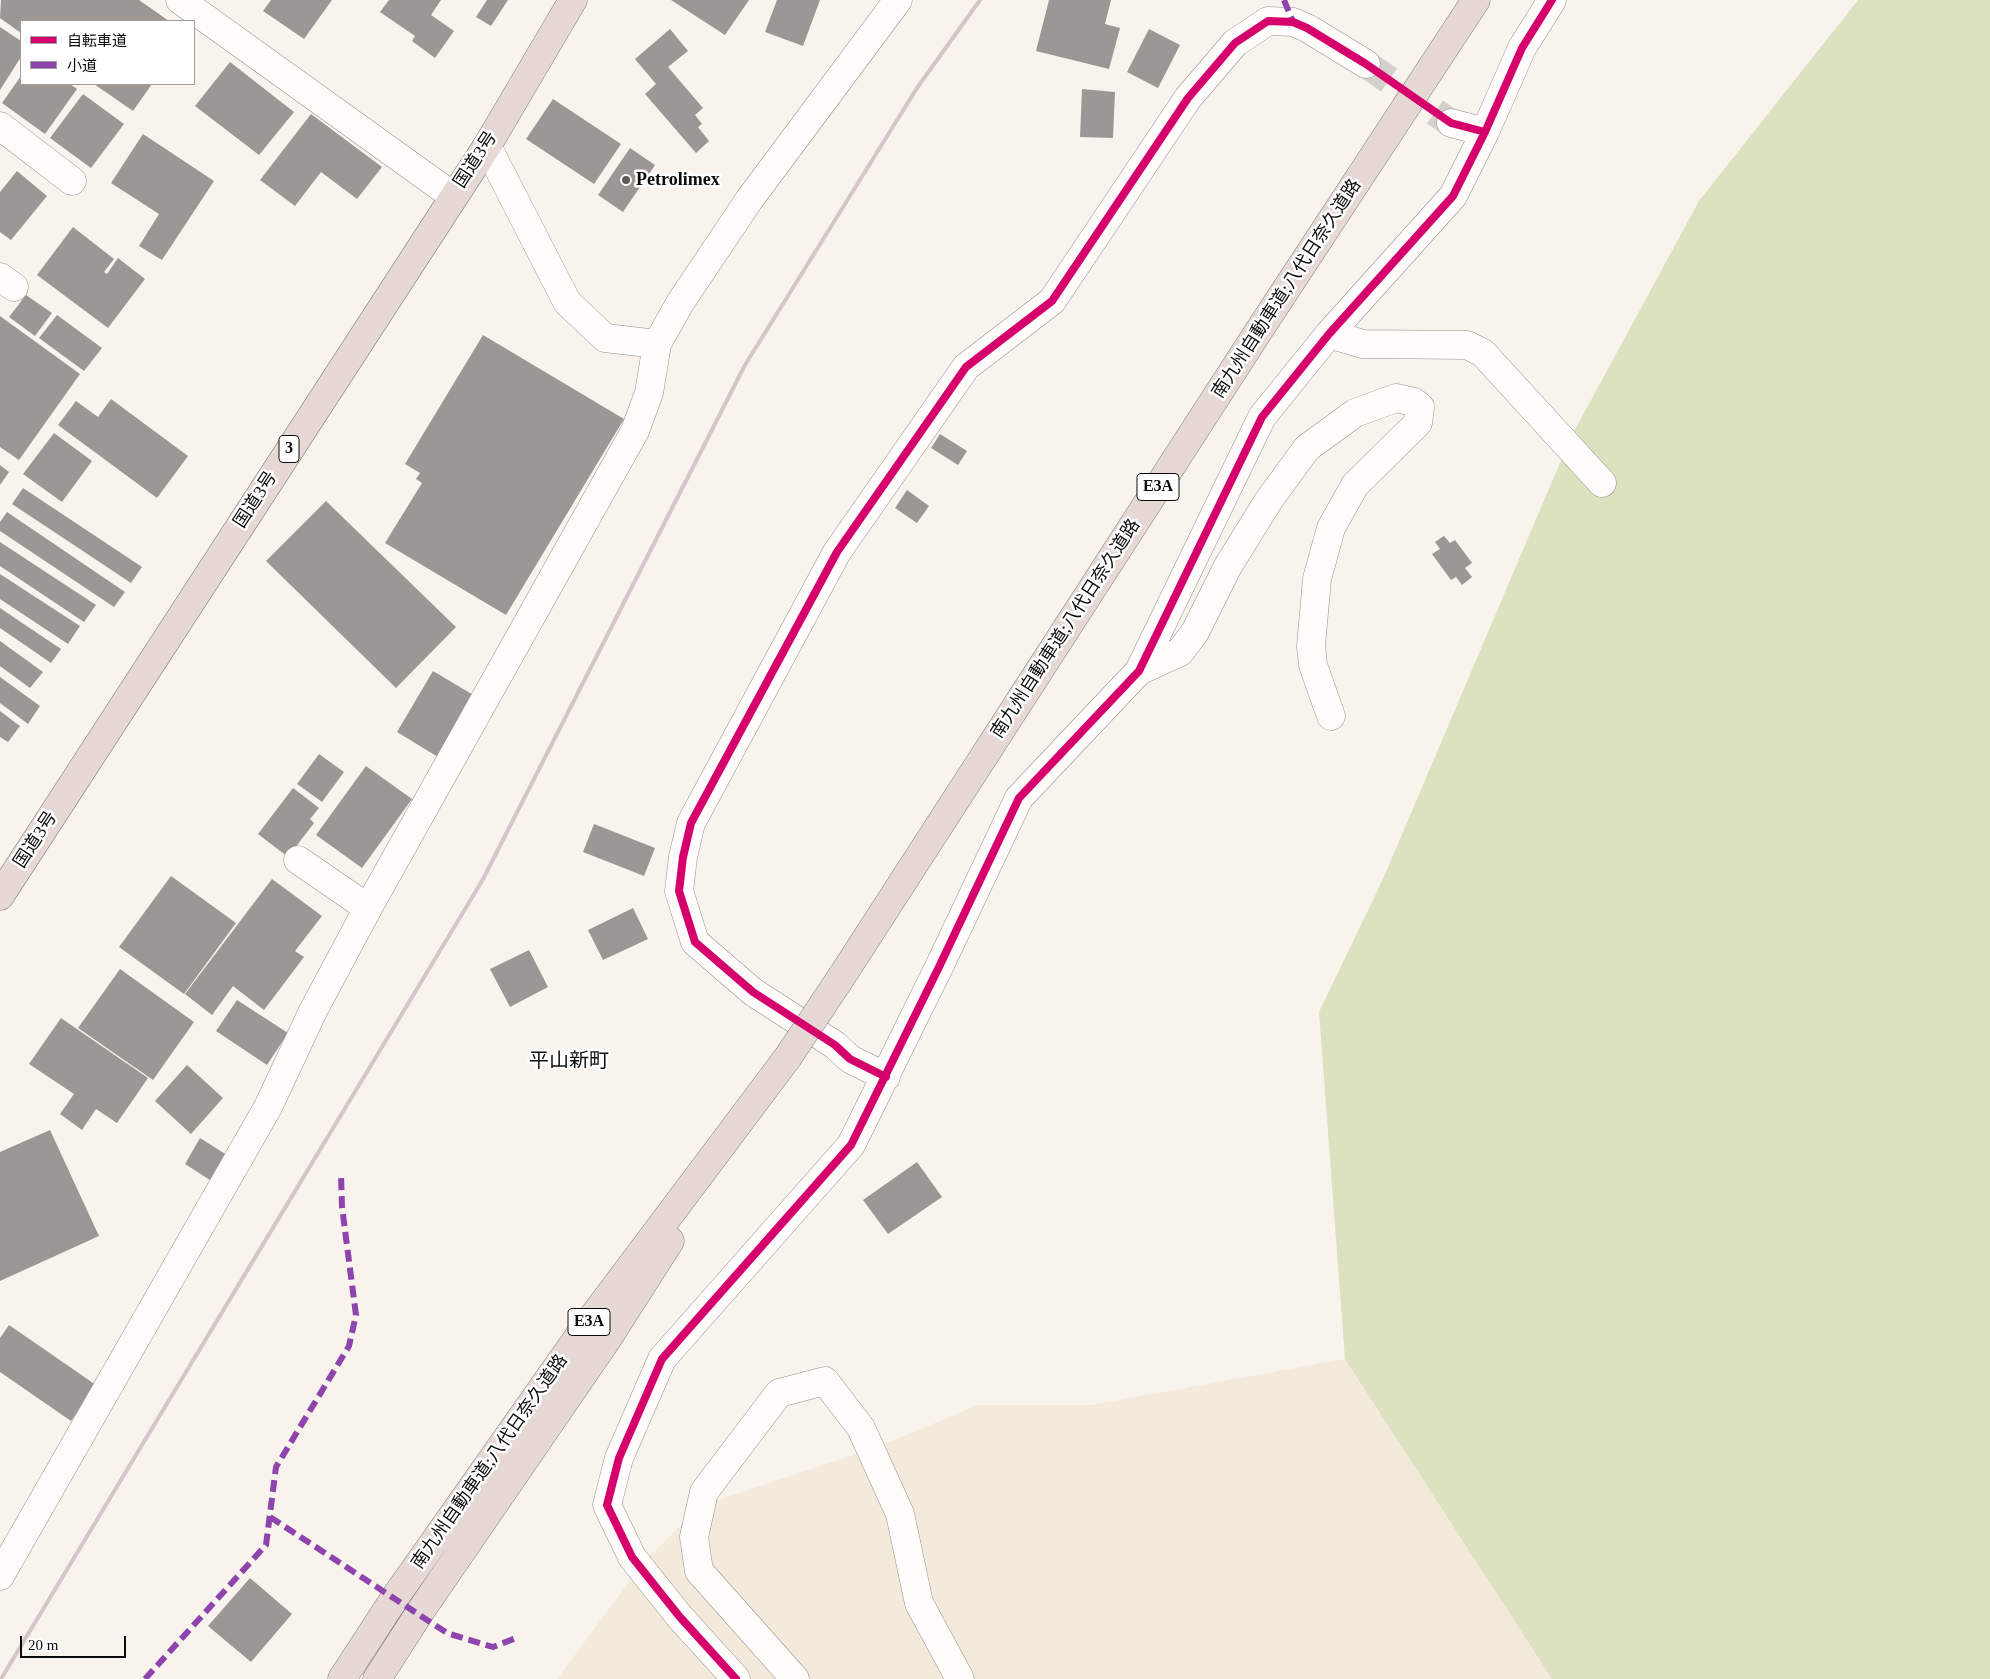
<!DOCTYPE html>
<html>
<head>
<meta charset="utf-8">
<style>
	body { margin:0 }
	#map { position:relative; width:1990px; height:1679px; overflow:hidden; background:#f9f3ee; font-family:"Times New Roman","Noto Sans JP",serif }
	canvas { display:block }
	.legend { position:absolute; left:20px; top:20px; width:175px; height:65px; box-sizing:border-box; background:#fff; border:1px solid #9d9d9d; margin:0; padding:6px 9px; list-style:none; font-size:15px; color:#0b0b0b }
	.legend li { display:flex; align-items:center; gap:10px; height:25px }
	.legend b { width:25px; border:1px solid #9d9d9d }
	.scale { position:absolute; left:20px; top:1636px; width:106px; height:22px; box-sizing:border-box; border:2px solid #0b0b0b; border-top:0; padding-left:6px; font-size:15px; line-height:18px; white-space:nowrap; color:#0b0b0b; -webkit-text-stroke:4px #fff; paint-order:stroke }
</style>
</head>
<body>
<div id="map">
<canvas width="1990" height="1679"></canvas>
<ul class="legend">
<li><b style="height:6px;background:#d6006c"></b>自転車道</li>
<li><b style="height:6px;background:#8e44ad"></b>小道</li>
</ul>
<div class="scale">20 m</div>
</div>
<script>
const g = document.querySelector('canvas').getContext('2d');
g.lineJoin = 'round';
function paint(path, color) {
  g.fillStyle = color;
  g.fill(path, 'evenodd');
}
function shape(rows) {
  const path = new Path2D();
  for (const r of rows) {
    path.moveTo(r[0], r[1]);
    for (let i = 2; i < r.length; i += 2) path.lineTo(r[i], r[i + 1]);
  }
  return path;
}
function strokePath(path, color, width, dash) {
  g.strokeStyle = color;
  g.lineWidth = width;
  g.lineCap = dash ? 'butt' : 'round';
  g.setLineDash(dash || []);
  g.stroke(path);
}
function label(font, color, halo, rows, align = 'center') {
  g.font = font + ' "Times New Roman","Noto Sans JP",serif';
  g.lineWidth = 5;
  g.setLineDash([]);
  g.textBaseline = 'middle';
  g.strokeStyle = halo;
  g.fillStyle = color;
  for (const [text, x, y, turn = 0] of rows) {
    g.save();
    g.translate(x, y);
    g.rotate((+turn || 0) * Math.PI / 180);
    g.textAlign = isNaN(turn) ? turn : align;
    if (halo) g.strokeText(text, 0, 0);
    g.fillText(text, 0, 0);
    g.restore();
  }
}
const farmland = shape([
	[1345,1359,1552,1679,557,1679,643,1563,700,1506,877,1447,978,1405,1091,1405]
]);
const forest = shape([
	[1858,0,1990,0,1990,1679,1552,1679,1345,1359,1319,1012,1383,879,1571,437,1699,201]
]);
const building = shape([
	[1,0,139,0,169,21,21,21,21,33,0,18],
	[271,0,332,0,304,39,263,11],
	[389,0,441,0,431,15,454,31,435,58,412,41,415,36,380,12],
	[487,0,508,0,491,26,476,17],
	[671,0,749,0,725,35],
	[777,0,820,0,803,46,765,32],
	[1049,0,1111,0,1105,24,1120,28,1109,69,1036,51],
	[0,27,21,41,21,57,0,90],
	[670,29,688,51,668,67,703,108,695,115,702,124,698,127,709,141,696,153,645,94,656,84,635,59],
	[1149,29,1180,45,1158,88,1127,72],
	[230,62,294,112,259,155,195,106],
	[21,76,21,84,70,84,77,89,45,134,2,103],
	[94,84,152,84,133,111],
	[1082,89,1115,92,1113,138,1080,137],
	[83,94,124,124,91,168,50,138],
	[553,99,621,144,594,184,526,139],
	[311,114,382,167,357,199,321,172,295,206,260,180],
	[143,134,214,181,162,260,139,246,159,214,111,183],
	[630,148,655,165,623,212,598,195],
	[17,171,47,196,11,240,0,232,0,192],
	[73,227,114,259,104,272,107,274,118,258,145,279,108,328,37,275],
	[26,295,52,313,35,336,9,317],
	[57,315,102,348,84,371,39,338],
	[0,316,80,374,19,460,0,447],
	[483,335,624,419,506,615,385,543,422,483,416,479,420,473,405,464],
	[111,399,188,456,157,498,58,425,76,401,98,417],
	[54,433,92,461,62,502,23,474],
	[940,434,967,451,958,465,931,448],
	[0,465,9,472,0,485],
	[23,488,142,567,131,583,12,504],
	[907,490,929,506,917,523,895,508],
	[326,501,456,627,396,688,266,561],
	[7,512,125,592,114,607,0,531,0,522],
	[1444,536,1450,543,1455,540,1472,563,1465,568,1472,577,1462,585,1456,577,1451,580,1432,554,1440,549,1435,542],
	[0,542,96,605,84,622,0,566],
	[0,574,80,626,68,644,0,599],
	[0,608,61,649,51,663,0,628],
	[0,641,43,672,30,688,0,666],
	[433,671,475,696,438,757,397,732],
	[0,677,40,706,28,724,0,703],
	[0,711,20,726,8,742,0,737],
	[319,754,344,772,322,802,297,784],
	[366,766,412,799,362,868,316,835],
	[293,788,319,808,310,819,314,823,288,857,258,834],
	[594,824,655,848,644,876,583,852],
	[171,876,236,923,184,994,119,947],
	[272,879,322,916,295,951,304,957,264,1010,233,986,212,1015,185,994],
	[633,908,648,939,603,960,588,930],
	[529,950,548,987,510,1007,490,969],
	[120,969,194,1022,153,1080,78,1028],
	[237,1000,288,1033,267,1065,216,1031],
	[61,1018,148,1078,117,1123,96,1109,82,1130,60,1114,74,1094,29,1064],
	[187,1065,223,1098,191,1134,155,1101],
	[50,1130,99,1236,0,1281,0,1152],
	[200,1138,227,1155,210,1180,185,1164],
	[917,1162,942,1197,888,1234,863,1200],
	[9,1325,96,1385,71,1421,0,1372,0,1338],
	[250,1578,292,1614,251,1662,208,1626]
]);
const minorTunnel = shape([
	[1366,64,1451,123]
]);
const minor = shape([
	[180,0,453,196],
	[1451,123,1485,132],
	[0,126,72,181],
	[487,146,567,302,605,338,657,344,680,303,749,200,898,0],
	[0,277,14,287],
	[1329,334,1363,344,1467,345,1483,353,1602,483],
	[1139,671,1180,652,1195,632,1228,566,1269,500,1307,448,1355,413,1396,398,1414,402,1420,407,1418,423,1355,485,1331,528,1317,579,1311,646,1313,665,1331,716],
	[298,860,368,908],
	[886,1077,850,1059,835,1045,753,992,695,942,679,891,683,857,691,823,837,552,966,367,1052,301,1188,98,1235,43,1268,21,1293,22,1307,28,1366,64],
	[0,1576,268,1107,313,1011,368,908,635,431,649,393,657,344],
	[736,1679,679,1616,632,1557,607,1505,619,1458,662,1359,851,1145,939,967,1019,798,1139,671,1262,417,1329,334,1453,196,1485,132,1522,48,1552,0],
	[795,1679,699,1571,694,1537,704,1492,779,1393,825,1381,861,1428,900,1514,919,1603,960,1679]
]);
const highway = shape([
	[0,896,487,146,573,0],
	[842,976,1258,332,1476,0],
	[342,1679,398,1593,586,1326,788,1057],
	[377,1679,422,1609,608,1338,670,1241]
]);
const rail = shape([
	[1,1679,482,881,745,365,917,88,980,0]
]);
const highwayBridge = shape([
	[788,1057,842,976]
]);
const quiet = shape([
	[1284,0,1293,22],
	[270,1517,447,1633,493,1647,516,1638],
	[145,1679,266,1545,276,1467,349,1346,356,1315,342,1207,341,1174]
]);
const cycleway = shape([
	[886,1077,850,1059,835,1045,753,992,695,942,679,891,683,857,691,823,837,552,966,367,1052,301,1188,98,1235,43,1268,21,1293,22,1307,28,1366,64,1451,123,1485,132],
	[736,1679,679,1616,632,1557,607,1505,619,1458,662,1359,851,1145,939,967,1019,798,1139,671,1262,417,1329,334,1453,196,1485,132,1522,48,1552,0]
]);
const markers = [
	[626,180,5,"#5e5c5a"]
];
const shields = [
	[289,449,20],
	[1158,487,42],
	[589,1322,42]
];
const shieldNames = [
	["3",289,449],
	["E3A",1158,487],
	["E3A",589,1322]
];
const streetNames = [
	["国道3号",476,160,-57],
	["南九州自動車道;八代日奈久道路",1287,289,-57],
	["国道3号",256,500,-57],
	["南九州自動車道;八代日奈久道路",1066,629,-57],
	["国道3号",36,840,-57],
	["南九州自動車道;八代日奈久道路",490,1462,-55]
];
const poiNames = [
	["Petrolimex",636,180]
];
const quarterNames = [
	["平山新町",569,1062]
];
paint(farmland, '#f4eadc');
paint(forest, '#dce1bf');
paint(building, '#9c9794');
strokePath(minorTunnel, '#d5d0cc', 28, [28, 14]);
strokePath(minor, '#928f8d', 29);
strokePath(highway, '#7f7d7a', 29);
strokePath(minor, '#fefdfc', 28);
strokePath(highway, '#e6d8d5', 28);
strokePath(rail, '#d4c5c9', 4);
strokePath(highwayBridge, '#7f7d7a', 29, []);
strokePath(highwayBridge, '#e6d8d5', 28);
strokePath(quiet, '#8e44ad', 6, [12, 6]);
strokePath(cycleway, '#d6006c', 8);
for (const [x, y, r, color] of markers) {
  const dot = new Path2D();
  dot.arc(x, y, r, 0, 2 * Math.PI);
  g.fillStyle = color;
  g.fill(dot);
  strokePath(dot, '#fff', 2);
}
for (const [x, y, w] of shields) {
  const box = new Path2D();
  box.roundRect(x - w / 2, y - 13.5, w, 27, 4);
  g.fillStyle = '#fff';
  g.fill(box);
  strokePath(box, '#0b0b0b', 1);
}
label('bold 16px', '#0b0b0b', null, shieldNames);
label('18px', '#0b0b0b', '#fff', streetNames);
label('bold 18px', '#0b0b0b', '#fff', poiNames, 'left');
label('20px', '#0b0b0b', '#fff', quarterNames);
</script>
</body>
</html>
